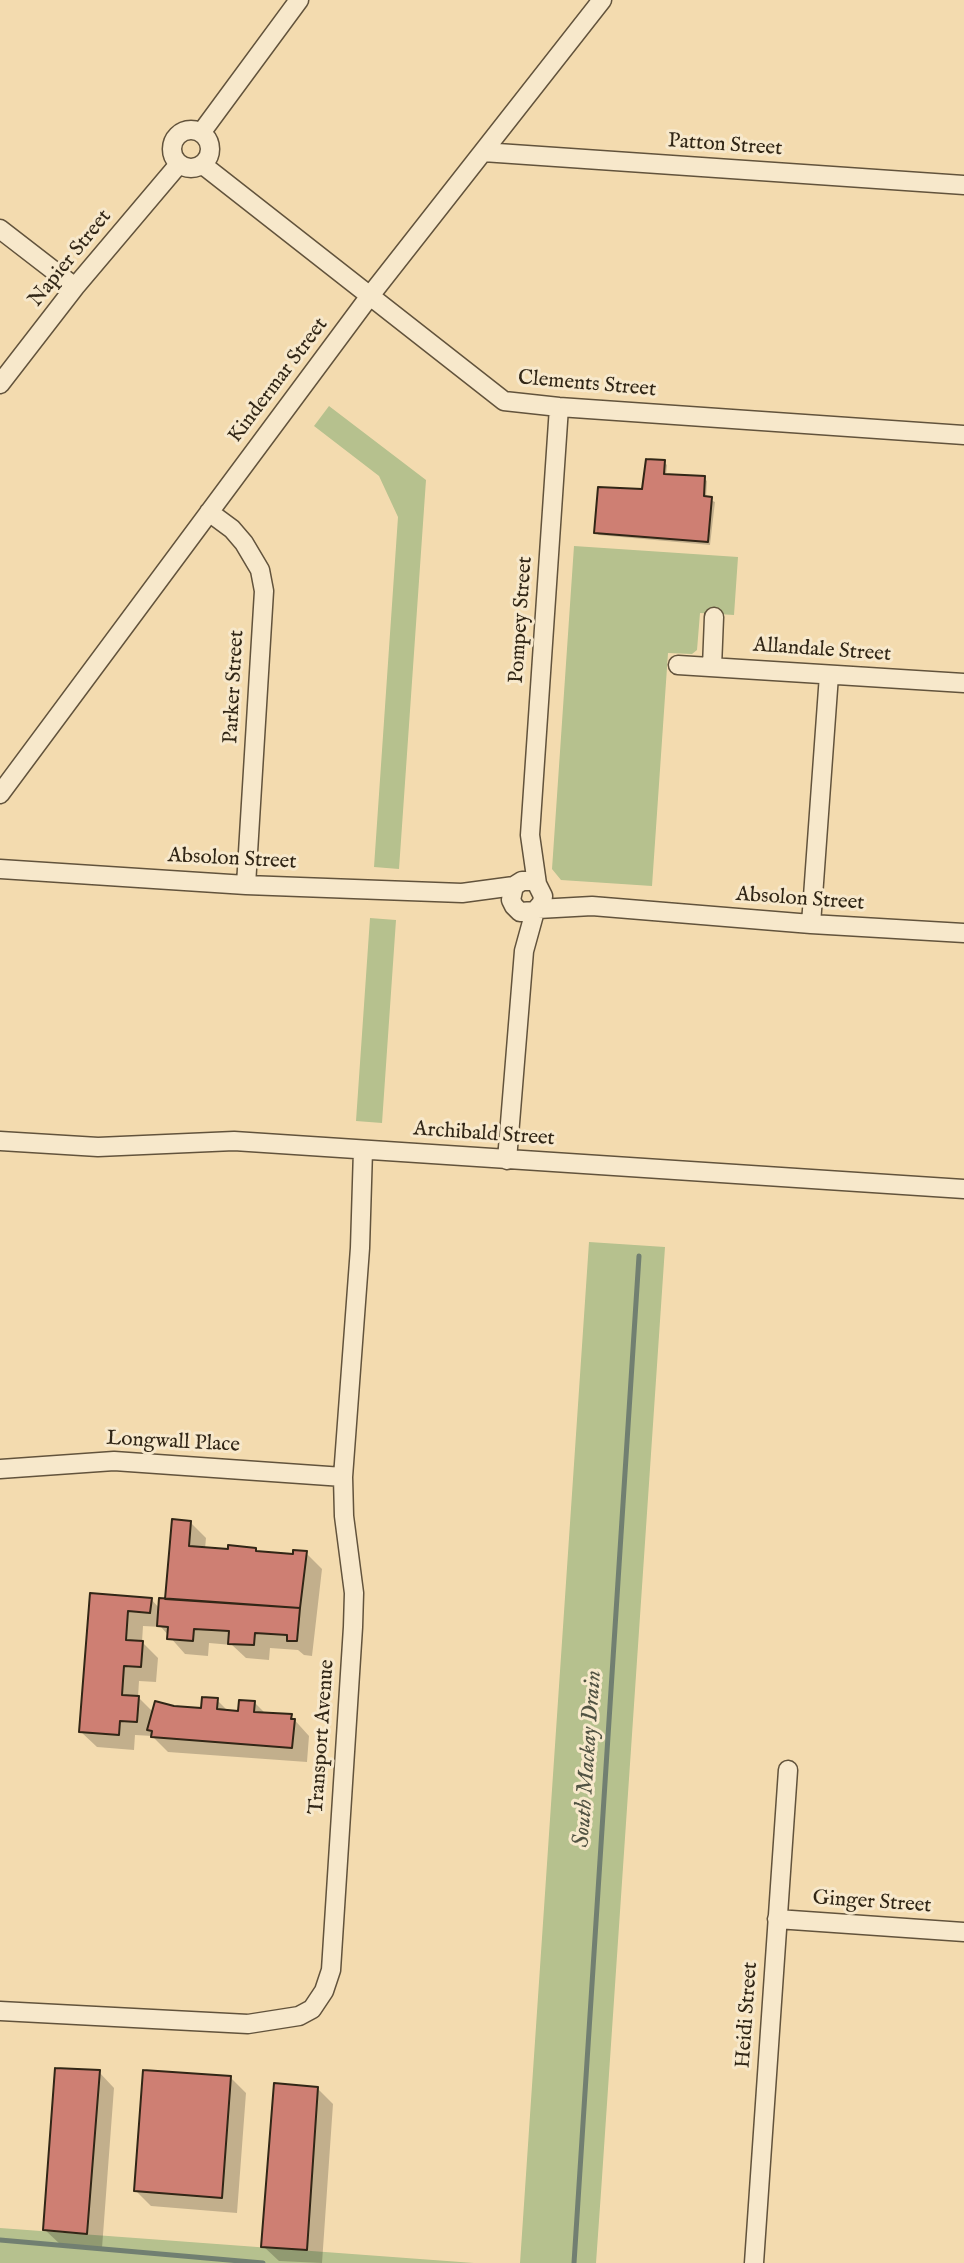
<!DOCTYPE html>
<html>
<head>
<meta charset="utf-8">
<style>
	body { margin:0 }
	canvas { display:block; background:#f3dbaf }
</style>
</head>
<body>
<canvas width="964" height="2263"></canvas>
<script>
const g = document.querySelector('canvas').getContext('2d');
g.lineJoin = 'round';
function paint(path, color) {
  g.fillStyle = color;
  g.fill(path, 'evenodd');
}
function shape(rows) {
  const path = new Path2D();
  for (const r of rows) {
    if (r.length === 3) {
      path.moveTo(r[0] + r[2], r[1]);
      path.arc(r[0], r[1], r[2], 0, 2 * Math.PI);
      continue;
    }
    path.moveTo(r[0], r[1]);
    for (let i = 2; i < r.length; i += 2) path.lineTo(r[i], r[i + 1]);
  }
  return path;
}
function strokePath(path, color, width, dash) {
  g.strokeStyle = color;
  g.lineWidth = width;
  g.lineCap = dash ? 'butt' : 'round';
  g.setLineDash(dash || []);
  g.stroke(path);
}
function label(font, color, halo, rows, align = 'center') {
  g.font = font + ' "IM FELL English",serif';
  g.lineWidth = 6;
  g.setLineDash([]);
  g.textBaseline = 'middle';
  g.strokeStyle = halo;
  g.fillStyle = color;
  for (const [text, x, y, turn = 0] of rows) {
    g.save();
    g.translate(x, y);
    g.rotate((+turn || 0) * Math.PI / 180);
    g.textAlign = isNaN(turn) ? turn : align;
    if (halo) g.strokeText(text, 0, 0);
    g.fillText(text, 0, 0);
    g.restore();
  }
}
const green = shape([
	[329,406,426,480,399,869,374,867,398,517,379,476,314,426],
	[574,546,738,557,734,615,700,613,697,650,692,654,668,653,652,886,561,880,552,869],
	[370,918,396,920,382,1123,356,1121],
	[589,1242,665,1247,601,2192,596,2263,520,2263],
	[0,2228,474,2263,0,2263]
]);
const shadow = shape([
	[664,462,667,465,666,476,704,478,707,481,706,498,715,502,710,545,599,535,595,532,644,491],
	[190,1522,206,1538,205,1549,255,1549,259,1553,295,1556,306,1553,322,1569,312,1656,304,1655,298,1650,270,1648,269,1660,246,1658,232,1645,209,1643,208,1656,185,1654,161,1627,143,1626,142,1642,158,1658,156,1682,139,1681,138,1697,154,1713,173,1707,202,1710,217,1700,229,1712,239,1712,254,1702,266,1714,291,1716,309,1736,307,1762,168,1752,152,1736,135,1735,134,1750,97,1747,81,1732,91,1595,151,1599,160,1609,167,1600],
	[99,2072,114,2088,102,2248,61,2245,45,2230],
	[231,2078,246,2093,237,2213,151,2206,136,2191],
	[317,2088,333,2104,322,2263,279,2261,263,2246]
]);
const stream = shape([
	[0,2240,263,2263],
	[574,2263,639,1256]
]);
const building = shape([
	[646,459,665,460,664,474,705,476,704,496,712,497,708,542,594,533,598,487,642,489,646,459],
	[172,1519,191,1521,189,1546,228,1549,228,1545,256,1548,256,1551,293,1554,293,1550,307,1551,300,1608,165,1599,172,1519],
	[90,1593,152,1598,150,1613,128,1611,126,1640,143,1641,141,1667,124,1666,122,1695,139,1696,137,1722,120,1721,119,1735,79,1732,90,1593],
	[159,1598,300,1608,297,1641,287,1641,287,1635,255,1633,254,1645,228,1644,229,1631,194,1629,193,1641,167,1639,168,1627,157,1626,159,1598],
	[202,1697,218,1698,217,1709,238,1711,239,1700,255,1701,254,1712,292,1714,291,1719,295,1719,292,1748,151,1737,152,1731,147,1730,155,1701,174,1706,201,1708,202,1697],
	[55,2068,100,2070,87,2234,43,2230,55,2068],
	[143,2070,231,2076,222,2198,134,2191,143,2070],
	[274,2083,318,2087,307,2250,261,2247,274,2083]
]);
const minor = shape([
	[191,149,19],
	[201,133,299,0],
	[483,152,964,185],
	[203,165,504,401,559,407,964,435],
	[0,229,75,287],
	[0,384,75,287,179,164],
	[209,512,232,529,244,543,260,570,264,591,246,885],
	[678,665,964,683],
	[712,667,714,617],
	[0,794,369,297,602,0],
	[0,869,246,885,462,893,514,886],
	[537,884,530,835,559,407],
	[538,909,592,906,811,924,964,933],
	[811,924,829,675],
	[0,1141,98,1147,234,1141,964,1189],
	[507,1160,524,951,535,911,542,903,543,896,537,884,533,881,522,881,514,886,511,900,514,906,520,912,535,911],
	[0,1469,114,1461,343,1477],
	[777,1919,964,1932],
	[0,2011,248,2024,299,2016,312,2009,324,1991,331,1970,353,1627,354,1593,344,1516,343,1477,360,1248,363,1150],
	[754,2263,788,1770]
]);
const streetNames = [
	["Patton Street",725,146,4],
	["Napier Street",71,259,-51],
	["Kindermar Street",279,381,-53],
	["Clements Street",587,385,5],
	["Pompey Street",522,620,-86],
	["Allandale Street",822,651,4],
	["Parker Street",235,687,-87],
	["Absolon Street",232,860,3],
	["Absolon Street",800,900,4],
	["Archibald Street",484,1135,4],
	["Longwall Place",173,1443,3],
	["Transport Avenue",323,1737,-86],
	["Ginger Street",872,1903,4],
	["Heidi Street",748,2015,-86]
];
const waterNames = [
	["South Mackay Drain",589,1759,-86]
];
paint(green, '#b6c18e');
paint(shadow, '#0003');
strokePath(stream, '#717f71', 5);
paint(building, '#ce7f73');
strokePath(building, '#312616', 2);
strokePath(minor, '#62533c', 21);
strokePath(minor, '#f7e8cb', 18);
label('21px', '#312616', '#f7e8cb', streetNames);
label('italic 23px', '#515343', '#f7e8cb', waterNames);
</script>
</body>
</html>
